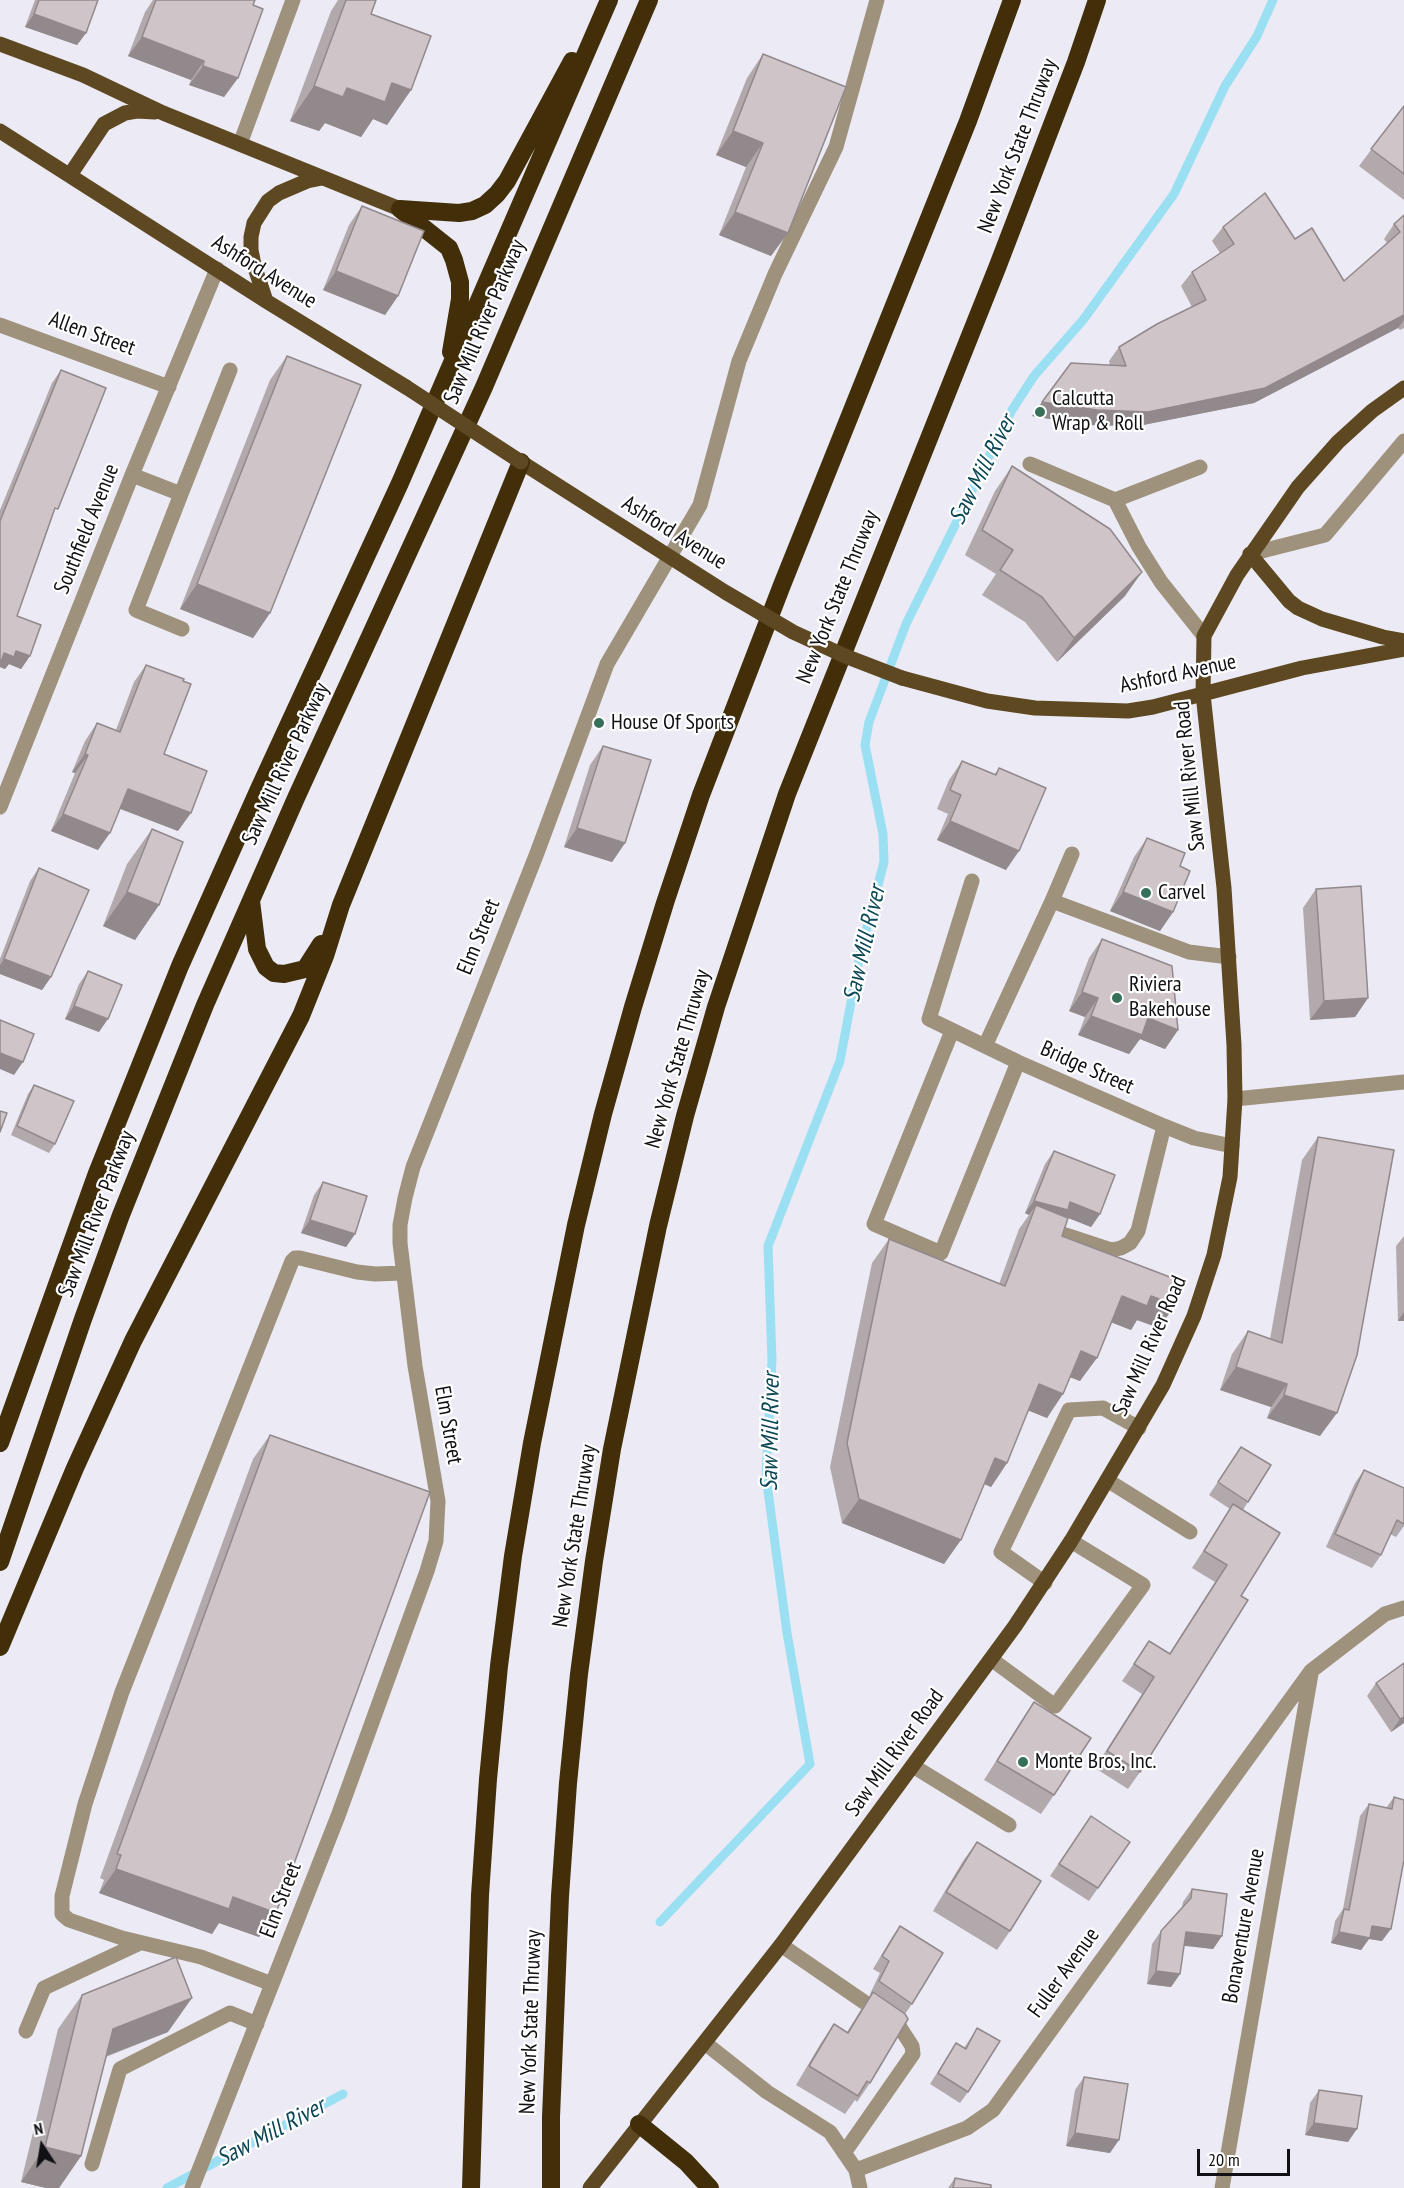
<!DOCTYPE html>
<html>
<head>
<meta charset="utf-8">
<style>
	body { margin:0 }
	#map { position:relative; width:1404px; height:2188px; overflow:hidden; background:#ecebf5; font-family:"PT Sans Narrow",sans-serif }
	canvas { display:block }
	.north { position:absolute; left:12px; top:2116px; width:60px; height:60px; -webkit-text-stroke:4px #fff; paint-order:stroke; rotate:348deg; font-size:16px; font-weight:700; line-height:24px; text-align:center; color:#111014 }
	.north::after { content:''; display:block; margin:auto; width:21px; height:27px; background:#111014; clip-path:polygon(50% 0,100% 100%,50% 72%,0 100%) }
	.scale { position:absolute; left:1197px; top:2149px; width:93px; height:27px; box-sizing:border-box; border:3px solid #111014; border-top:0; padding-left:8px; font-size:18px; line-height:21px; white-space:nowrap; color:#111014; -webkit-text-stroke:4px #fff; paint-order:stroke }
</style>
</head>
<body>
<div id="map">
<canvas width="1404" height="2188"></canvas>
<div class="north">N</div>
<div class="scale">20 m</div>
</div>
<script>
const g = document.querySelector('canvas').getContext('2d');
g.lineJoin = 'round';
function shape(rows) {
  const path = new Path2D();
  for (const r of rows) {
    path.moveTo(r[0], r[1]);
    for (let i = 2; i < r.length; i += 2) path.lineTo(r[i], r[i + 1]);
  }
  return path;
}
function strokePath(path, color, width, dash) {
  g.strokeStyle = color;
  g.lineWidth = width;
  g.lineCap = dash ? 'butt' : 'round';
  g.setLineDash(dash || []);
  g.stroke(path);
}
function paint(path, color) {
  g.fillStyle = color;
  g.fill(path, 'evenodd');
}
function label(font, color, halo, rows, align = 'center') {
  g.font = font + ' "PT Sans Narrow",sans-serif';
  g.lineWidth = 4.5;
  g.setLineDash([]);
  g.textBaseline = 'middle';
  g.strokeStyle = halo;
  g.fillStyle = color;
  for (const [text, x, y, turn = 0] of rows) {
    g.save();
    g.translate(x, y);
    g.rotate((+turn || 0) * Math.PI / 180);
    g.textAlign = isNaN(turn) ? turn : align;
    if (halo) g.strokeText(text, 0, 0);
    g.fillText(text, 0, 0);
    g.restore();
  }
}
const stream = shape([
	[660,1922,810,1764,787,1633,766,1476,772,1360,768,1246,840,1061,860,954,884,862,883,834,865,745,869,722,906,624,1012,410,1034,376,1083,320,1174,194,1225,86,1257,36,1273,0],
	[167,2188,343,2094]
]);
const minor = shape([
	[240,144,293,0],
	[0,325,169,387],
	[1030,464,1115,500,1200,467],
	[132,475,181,494,230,370],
	[181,494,136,610,182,629],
	[1115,500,1139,547,1161,582,1204,636],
	[1250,554,1325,535,1404,441],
	[0,807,132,475,217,269],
	[972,881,929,1019,1018,1062,1164,1126,1194,1138,1232,1146],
	[1052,901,1072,854],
	[952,1031,874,1224,941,1253,1018,1062],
	[985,1046,1052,901,1189,952,1229,957],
	[1235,1099,1404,1082],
	[1044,1228,1111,1250,1121,1248,1130,1243,1138,1231,1164,1126],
	[1107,1480,1190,1532],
	[1045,1583,1001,1552,1069,1410,1103,1408,1139,1428],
	[991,1659,1055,1706,1143,1585,1071,1541],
	[913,1766,1009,1825],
	[781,1945,899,2026,912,2046,913,2054,844,2153],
	[272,1984,201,1957,122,1938,69,1920,62,1914,62,1896,85,1804,122,1692,292,1261,295,1258,300,1258,357,1272,375,1274,403,1273],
	[26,2031,44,1988,140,1943],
	[705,2043,767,2092,830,2132,856,2170,860,2188],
	[92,2164,120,2069,230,2013,257,2024],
	[856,2170,967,2128,993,2110,1311,1671,1385,1614,1404,1608],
	[192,2188,338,1816,427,1571,436,1541,438,1501,415,1366,400,1243,400,1225,405,1198,413,1167,537,853,607,664,700,505,739,361,775,274,836,147,877,0],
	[1222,2188,1311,1674]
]);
const major = shape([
	[0,44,83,75,163,113,400,209],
	[0,131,266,301,406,387],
	[70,175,104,124,125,113,137,111,155,112],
	[266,301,254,265,251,250,251,237,254,223,268,201,279,193,307,181,322,178],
	[521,462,648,543],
	[1250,554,1289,601,1298,608,1322,619,1383,637,1404,641],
	[902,678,987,701,1035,708,1128,711,1153,707,1302,668,1404,649],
	[590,2188,781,1945,1015,1626,1071,1541,1163,1385,1194,1316,1214,1255,1230,1177,1235,1099,1234,1045,1224,888,1203,694,1204,636,1237,575,1298,487,1338,442,1372,411,1404,388]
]);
const highway = shape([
	[400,209,459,213,472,211,485,205,497,194,507,181,572,61],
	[400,209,449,248,454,260,460,282,460,299,451,352],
	[251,901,257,949,266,967,274,973,284,974,305,969,321,944],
	[0,1443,97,1173,180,966,259,789,400,483,609,0],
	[0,1562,83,1319,121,1215,205,1005,296,798,484,387,649,0],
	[0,1647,75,1468,133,1341,301,1016,325,956,341,905,521,462],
	[639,2124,686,2162,710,2188],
	[471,2188,480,1895,488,1779,499,1666,513,1556,532,1443,576,1225,603,1114,633,1007,665,903,701,795,782,585,968,121,1012,0],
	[551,2188,551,2117,560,1896,568,1783,579,1674,594,1561,612,1449,658,1226,685,1116,716,1007,787,794,997,268,1076,62,1097,0]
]);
const majorBridge = shape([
	[406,387,521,462],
	[648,543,725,592,793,632,845,656,902,678]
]);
const wall = shape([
	[35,0,98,0,86,33,77,45,25,27],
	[153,0,255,0,238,78,224,97,189,85,191,80,128,56,145,12],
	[338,0,376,0,371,14,411,90,387,125,373,119,361,137,325,123,319,131,290,121,331,11],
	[763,54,771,256,719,235,746,167,716,155,747,78],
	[1404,106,1404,200,1359,166],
	[362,206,398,296,385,315,323,290,349,225],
	[1404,215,1404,328,1400,330,1398,328,1254,403,1138,426,1087,425,1032,416,1110,365,1109,361,1119,347,1192,307,1181,286,1192,272,1220,253,1212,241,1223,227,1295,239,1344,281,1387,243,1384,239,1394,224],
	[287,356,270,613,253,638,180,609,270,380],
	[61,370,52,518,17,616,30,656,21,669,9,664,5,669,0,667,0,510,52,383],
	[1012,466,1125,596,1057,662,1025,622,982,595,996,574,965,555,995,491],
	[146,665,178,831,120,809,98,850,51,831,75,773,72,772,85,741,97,723,116,730,134,682],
	[603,746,625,843,612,862,564,847,590,765],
	[962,761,994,775,999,768,1006,870,937,840,948,814,937,809,949,780],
	[152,829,159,905,135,940,103,926,127,864],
	[1147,838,1180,866,1173,912,1160,931,1110,911,1134,857],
	[39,868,51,977,42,990,0,974,0,959,30,881],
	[1316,889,1368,998,1355,1017,1310,1020,1303,908],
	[1102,939,1178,1030,1165,1049,1140,1039,1129,1054,1078,1035,1085,1017,1069,1011,1089,958],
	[88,971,99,1032,65,1019,79,984],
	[34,1085,55,1144,49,1153,11,1135,28,1094],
	[1318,1137,1320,1436,1267,1418,1271,1407,1220,1390,1232,1354,1248,1331,1270,1339,1302,1160],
	[1054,1151,1100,1214,1091,1227,1068,1218,1062,1236,1175,1305,1159,1328,1137,1320,1131,1330,1111,1322,1080,1381,1070,1377,1047,1418,1028,1410,1007,1463,991,1487,984,1484,944,1564,842,1523,830,1467,872,1263,889,1239,999,1284,1019,1229,1029,1215,1025,1213,1045,1164],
	[323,1182,355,1234,346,1247,301,1233,314,1195],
	[1404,1236,1404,1321,1398,1321,1396,1246],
	[270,1435,276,1913,259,1937,219,1923,212,1934,99,1893,104,1880,100,1878,253,1459],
	[1241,1447,1248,1502,1243,1510,1241,1596,1140,1772,1128,1789,1095,1768,1142,1694,1122,1681,1149,1641,1169,1654,1215,1582,1192,1568,1230,1509,1209,1495],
	[1364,1470,1404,1488,1404,1526,1396,1537,1390,1534,1381,1555,1372,1568,1326,1547,1355,1483],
	[1376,1683,1404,1723,1391,1732,1367,1696],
	[1034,1702,1054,1795,1041,1814,984,1780,1021,1721],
	[1394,1797,1382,1941,1369,1939,1361,1950,1331,1943,1335,1921,1343,1909,1360,1816,1369,1804,1386,1808],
	[1082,1829,1130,1842,1089,1901,1050,1876],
	[977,1842,1010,1931,997,1950,933,1911,963,1861],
	[1192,1889,1222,1936,1213,1949,1184,1945,1180,1974,1171,1987,1147,1984,1152,1944,1161,1931,1182,1907,1183,1902],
	[900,1926,912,2004,905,2014,870,2083,857,2102,855,2100,845,2114,796,2085,821,2043,834,2024,847,2032,860,2011,871,1995,870,1994,880,1973,873,1969,891,1939],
	[82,1995,168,2032,106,2057,81,2156,59,2188,46,2188,21,2182,58,2029],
	[977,2028,968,2092,960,2103,930,2084,956,2043,964,2048],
	[1084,2077,1110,2153,1066,2146,1075,2090],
	[1319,2090,1348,2142,1305,2135,1310,2103],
	[955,2178,991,2188,948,2188]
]);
const shadedWall = shape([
	[34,14,86,33,77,45,25,27],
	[142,37,204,61,191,80,128,56],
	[203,66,238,78,224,97,189,85],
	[392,83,411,90,387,125,373,119,361,137,325,123,319,131,290,121,314,86,347,88],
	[733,131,763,143,746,167,716,155],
	[735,212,788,233,771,256,719,235],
	[336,271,398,296,385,315,323,290],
	[1404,315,1404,320,1398,328,1254,403,1138,426,1087,425,1032,416,1042,402],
	[1142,572,1125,596,1057,662,1074,638],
	[197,584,270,613,253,638,180,609],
	[16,651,30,656,21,669,9,664,5,669,0,667,0,659,4,653],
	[85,754,88,755,75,773,72,772],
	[128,789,191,813,178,831,116,807],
	[63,814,110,833,98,850,51,831],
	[950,821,1019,851,1006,870,937,840],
	[577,828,625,843,612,862,564,847],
	[127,892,159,905,135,940,103,926],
	[1123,892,1173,912,1160,931,1110,911],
	[4,959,51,977,42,990,0,974,0,965],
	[1082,992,1098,998,1085,1017,1069,1011],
	[1368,998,1355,1017,1310,1020,1324,1001],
	[74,1006,108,1019,99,1032,65,1019],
	[1091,1016,1148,1018,1178,1030,1165,1049,1140,1039,1129,1054,1078,1035],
	[0,1053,23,1062,14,1075,0,1069],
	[1034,1201,1070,1202,1100,1214,1091,1227,1036,1205,1029,1215,1025,1213],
	[310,1220,355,1234,346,1247,301,1233],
	[1122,1296,1151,1296,1175,1305,1159,1328,1137,1320,1131,1330,1105,1320],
	[1404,1312,1404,1321,1398,1321],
	[1081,1351,1097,1358,1080,1381,1064,1375],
	[1236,1367,1287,1384,1271,1407,1220,1390],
	[1039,1384,1063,1394,1047,1418,1022,1408],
	[1284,1395,1337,1413,1320,1436,1267,1418],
	[995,1458,1007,1463,991,1487,978,1481],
	[859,1499,961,1540,944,1564,842,1523],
	[1404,1717,1404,1723,1391,1732,1400,1719],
	[116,1869,233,1897,276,1913,259,1937,219,1923,212,1934,99,1893],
	[1372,1926,1391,1929,1382,1941,1369,1939,1361,1950,1331,1943,1339,1932],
	[1186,1932,1222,1936,1213,1949,1177,1945],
	[1156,1971,1180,1974,1171,1987,1147,1984],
	[192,1998,168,2032,88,2063,113,2029],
	[1314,2123,1357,2129,1348,2142,1305,2135],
	[1075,2133,1119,2140,1110,2153,1066,2146],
	[45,2147,81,2156,59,2188,46,2188,21,2182]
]);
const building = shape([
	[39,0,98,0,86,33,34,14,39,0],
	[156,0,255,0,253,5,263,9,238,78,203,66,204,61,142,37,156,0],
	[346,0,376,0,371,14,431,36,411,90,392,83,385,102,347,88,343,97,314,86,346,0],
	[763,54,846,87,788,233,735,212,763,143,733,131,763,54],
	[1404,106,1404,174,1371,149,1404,106],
	[1265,193,1295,239,1312,228,1344,281,1400,232,1394,224,1404,215,1404,315,1265,388,1148,412,1097,410,1042,402,1071,363,1126,366,1119,347,1157,324,1206,300,1192,272,1234,244,1223,227,1265,193],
	[362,206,424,231,398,296,336,271,362,206],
	[287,356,361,385,270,613,197,584,287,356],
	[61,370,106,388,58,509,55,508,17,616,41,625,30,656,16,651,14,657,4,653,0,665,0,521,61,370],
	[1012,466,1110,529,1142,572,1074,638,1042,597,1000,570,1013,550,982,530,1012,466],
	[146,665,184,679,183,681,191,684,164,754,207,771,191,813,128,789,110,833,63,814,88,755,85,754,97,723,120,732,146,665],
	[603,746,651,760,625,843,577,828,603,746],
	[962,761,996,775,999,768,1046,788,1019,851,950,821,961,795,950,790,962,761],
	[152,829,183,842,159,905,127,892,152,829],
	[1147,838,1185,853,1180,866,1190,871,1173,912,1123,892,1147,838],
	[39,868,89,890,51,977,4,959,39,868],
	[1361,886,1368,998,1324,1001,1316,889,1361,886],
	[1102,939,1172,966,1178,1030,1148,1018,1142,1035,1091,1016,1098,998,1082,992,1102,939],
	[88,971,122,985,108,1019,74,1006,88,971],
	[0,1020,34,1034,23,1062,0,1053,0,1020],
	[34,1085,74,1101,55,1144,17,1126,34,1085],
	[0,1111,7,1113,0,1132,0,1111],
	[1318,1137,1394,1150,1357,1355,1337,1413,1284,1395,1287,1384,1236,1367,1248,1331,1282,1343,1318,1137],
	[1054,1151,1115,1175,1100,1214,1070,1202,1068,1210,1034,1201,1054,1151],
	[323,1182,367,1196,355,1234,310,1220,323,1182],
	[1036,1205,1068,1218,1062,1236,1183,1282,1175,1305,1151,1296,1147,1306,1122,1296,1097,1358,1081,1351,1063,1394,1039,1384,1007,1463,995,1458,961,1540,859,1499,847,1443,889,1239,1005,1286,1036,1205],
	[270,1435,430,1492,276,1913,233,1897,229,1909,116,1869,121,1855,117,1854,270,1435],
	[1241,1447,1271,1465,1248,1502,1218,1482,1241,1447],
	[1364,1470,1404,1488,1404,1524,1397,1520,1381,1555,1335,1534,1364,1470],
	[1233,1504,1280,1533,1241,1596,1248,1600,1140,1772,1107,1751,1154,1677,1134,1664,1149,1641,1170,1654,1227,1565,1204,1551,1233,1504],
	[1404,1663,1404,1717,1400,1719,1376,1683,1404,1663],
	[1034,1702,1091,1738,1054,1795,997,1761,1034,1702],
	[1394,1797,1404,1800,1404,1860,1391,1929,1372,1926,1370,1938,1339,1932,1344,1909,1349,1910,1369,1804,1392,1809,1394,1797],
	[1091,1816,1130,1842,1098,1888,1059,1864,1091,1816],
	[977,1842,1041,1881,1010,1931,946,1892,977,1842],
	[1192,1889,1227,1894,1222,1936,1186,1932,1180,1974,1156,1971,1161,1931,1191,1898,1192,1889],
	[900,1926,943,1953,912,2004,879,1981,889,1961,882,1956,900,1926],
	[176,1957,192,1998,113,2029,81,2156,45,2147,82,1995,176,1957],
	[873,1992,905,2014,908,2019,870,2083,867,2081,858,2096,809,2066,834,2024,848,2033,873,1992],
	[977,2028,1000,2041,968,2092,938,2073,956,2043,966,2049,977,2028],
	[1084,2077,1128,2084,1119,2140,1075,2133,1084,2077],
	[1319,2090,1362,2096,1357,2129,1314,2123,1319,2090],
	[955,2178,991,2185,991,2188,953,2188,955,2178]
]);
const markers = [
	[1040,412,6,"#377059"],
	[599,723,6,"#377059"],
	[1146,893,6,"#377059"],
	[1117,998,6,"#377059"],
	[1023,1762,6,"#377059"]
];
const streetNames = [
	["New York State Thruway",1018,146,-69],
	["Ashford Avenue",264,272,32],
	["Saw Mill River Parkway",485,322,-67],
	["Allen Street",92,334,20],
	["Southfield Avenue",87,529,-68],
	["Ashford Avenue",674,533,32],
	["New York State Thruway",838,597,-68],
	["Ashford Avenue",1178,674,-12],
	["Saw Mill River Parkway",286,764,-65],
	["Saw Mill River Road",1190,776,-96],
	["Elm Street",479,937,-68],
	["New York State Thruway",678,1059,-74],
	["Bridge Street",1087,1068,24],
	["Saw Mill River Parkway",97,1214,-69],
	["Saw Mill River Road",1150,1346,-66],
	["Elm Street",448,1425,80],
	["New York State Thruway",575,1536,-81],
	["Saw Mill River Road",895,1753,-54],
	["Elm Street",281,1900,-69],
	["Bonaventure Avenue",1244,1926,-80],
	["Fuller Avenue",1064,1973,-54],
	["New York State Thruway",531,2022,-88]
];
const poiNames = [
	["Calcutta",1052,399],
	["Wrap & Roll",1052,424],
	["House Of Sports",611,723],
	["Carvel",1158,893],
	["Riviera",1129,985],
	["Bakehouse",1129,1010],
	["Monte Bros, Inc.",1035,1762]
];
const waterNames = [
	["Saw Mill River",983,470,-63],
	["Saw Mill River",865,944,-77],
	["Saw Mill River",771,1432,-89],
	["Saw Mill River",271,2133,-28]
];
strokePath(stream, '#9bdff3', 9);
strokePath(minor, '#9e927d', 15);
strokePath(major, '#5d4821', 15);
strokePath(highway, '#422f09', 18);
strokePath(majorBridge, '#5d4821', 15);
paint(wall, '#b2a9ac');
paint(shadedWall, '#91898c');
paint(building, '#cfc4c8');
strokePath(building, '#91898c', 1.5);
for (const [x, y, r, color] of markers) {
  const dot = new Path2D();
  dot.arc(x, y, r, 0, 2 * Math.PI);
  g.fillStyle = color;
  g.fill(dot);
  strokePath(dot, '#fff', 2);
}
label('22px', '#111014', '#fff', streetNames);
label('22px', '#111014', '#fff', poiNames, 'left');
label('italic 24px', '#0b4755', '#fff', waterNames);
</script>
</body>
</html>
